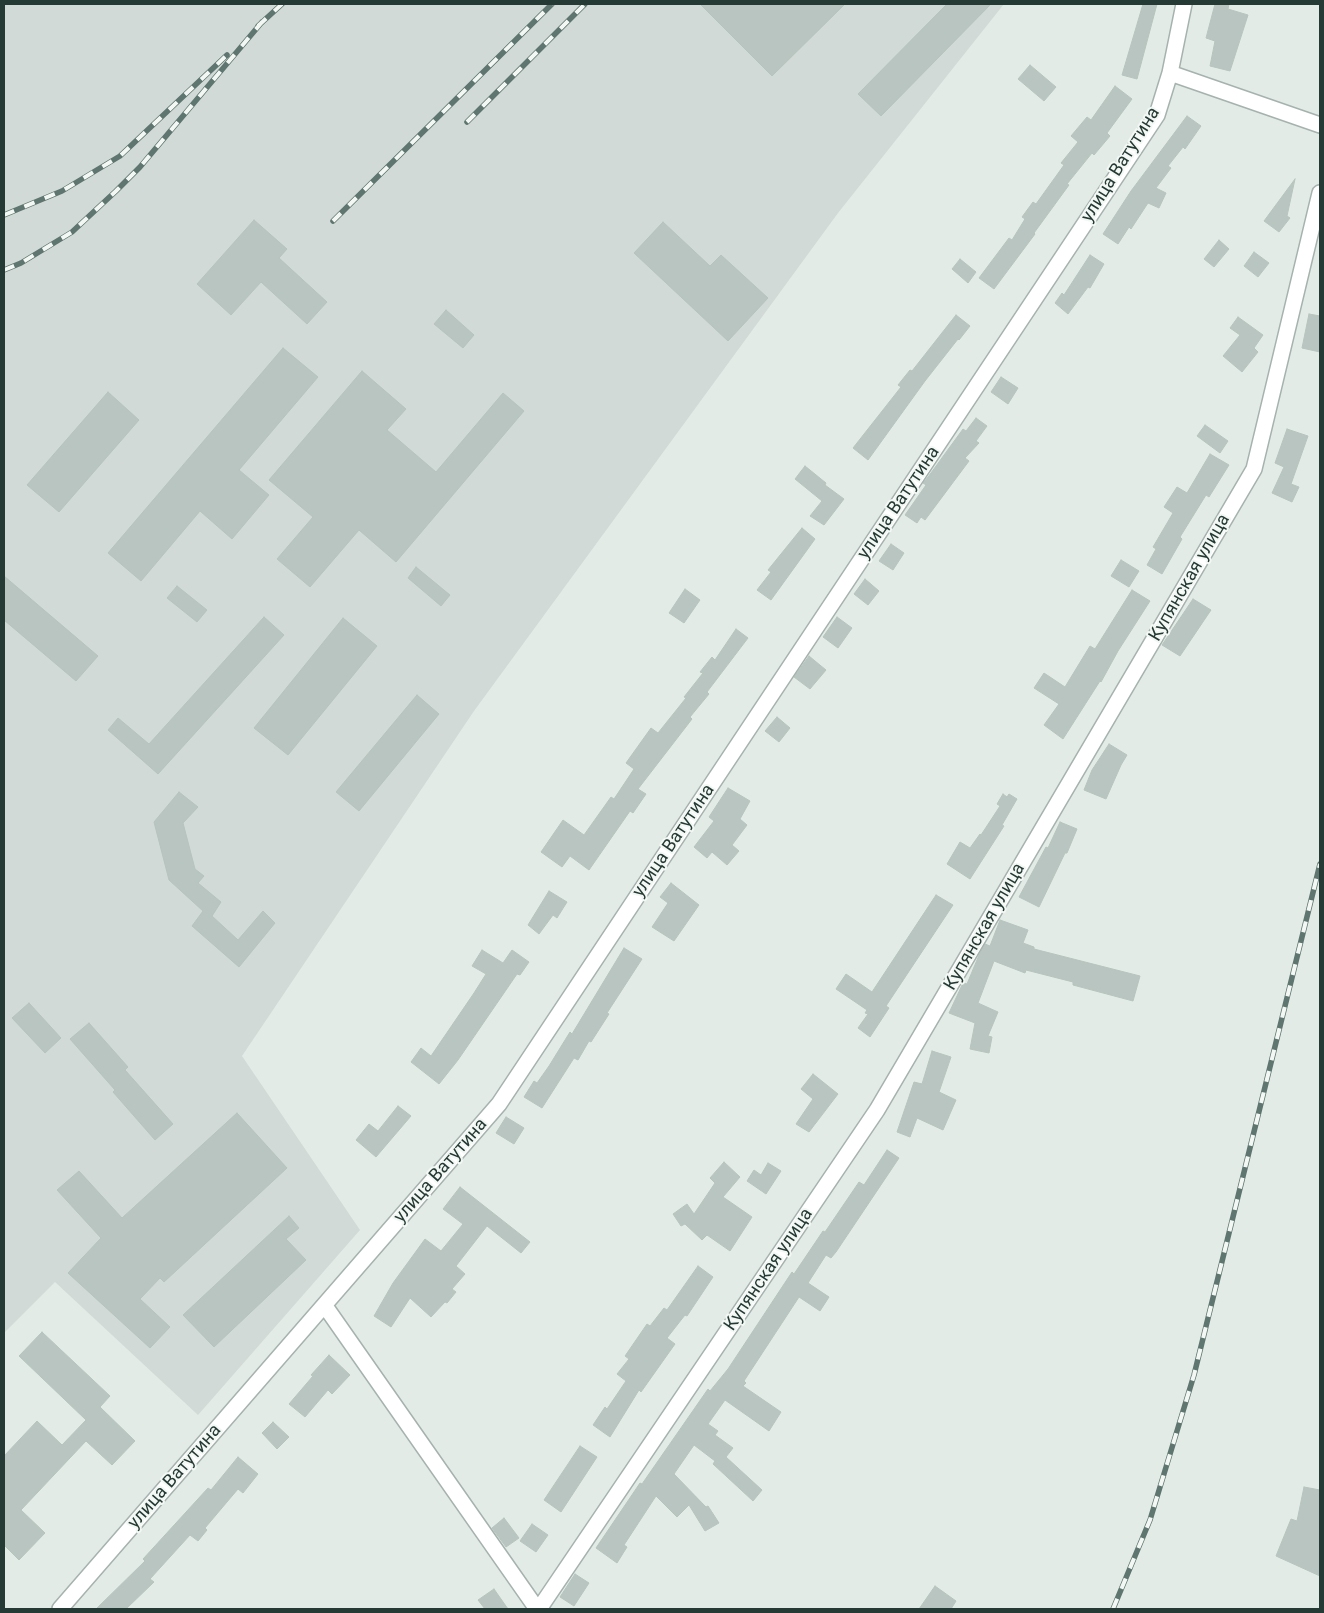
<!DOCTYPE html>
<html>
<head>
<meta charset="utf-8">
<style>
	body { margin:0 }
	#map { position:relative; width:1324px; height:1613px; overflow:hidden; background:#e3ebe7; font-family:Roboto,sans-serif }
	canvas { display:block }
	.frame { position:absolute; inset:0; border:5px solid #253a34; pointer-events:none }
</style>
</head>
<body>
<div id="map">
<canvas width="1324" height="1613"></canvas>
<div class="frame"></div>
</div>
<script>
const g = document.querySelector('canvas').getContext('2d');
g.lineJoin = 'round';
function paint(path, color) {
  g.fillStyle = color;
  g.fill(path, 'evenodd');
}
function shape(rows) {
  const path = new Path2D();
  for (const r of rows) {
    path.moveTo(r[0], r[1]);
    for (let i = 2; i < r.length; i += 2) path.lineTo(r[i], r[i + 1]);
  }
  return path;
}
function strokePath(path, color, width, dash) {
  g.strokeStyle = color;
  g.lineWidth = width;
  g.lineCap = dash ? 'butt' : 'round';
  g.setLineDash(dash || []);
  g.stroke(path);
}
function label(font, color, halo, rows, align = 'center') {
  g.font = font + ' Roboto,sans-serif';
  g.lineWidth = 4;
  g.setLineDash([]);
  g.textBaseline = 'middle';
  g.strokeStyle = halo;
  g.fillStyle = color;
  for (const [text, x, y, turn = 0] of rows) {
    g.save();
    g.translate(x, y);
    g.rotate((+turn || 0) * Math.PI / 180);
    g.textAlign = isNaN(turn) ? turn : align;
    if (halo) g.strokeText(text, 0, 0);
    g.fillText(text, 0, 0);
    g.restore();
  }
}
const built = shape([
	[4,4,1004,4,838,213,474,711,242,1056,360,1230,198,1415,55,1282,4,1333]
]);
const building = shape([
	[700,4,845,4,772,76,700,4],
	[947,4,991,4,881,116,858,94,947,4],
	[1143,4,1157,4,1137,79,1122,75,1143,4],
	[1215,4,1229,4,1228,9,1248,15,1230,71,1210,66,1215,41,1206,38,1215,4],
	[1030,65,1056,87,1044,101,1018,79,1030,65],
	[1115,86,1132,99,1107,133,1110,136,1094,155,1092,153,1067,184,1069,185,1034,233,1035,234,994,289,979,278,1009,238,1012,240,1025,219,1022,217,1033,202,1036,204,1064,165,1061,163,1078,142,1071,136,1087,117,1091,120,1115,86],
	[1187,116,1201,126,1185,149,1183,147,1168,166,1171,168,1156,188,1166,193,1159,208,1148,203,1131,229,1129,227,1118,244,1103,234,1131,191,1187,116],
	[1295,179,1287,216,1290,218,1279,232,1264,221,1295,179],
	[254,220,287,249,279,258,327,302,307,324,261,282,231,315,197,284,254,220],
	[663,222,710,266,721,255,768,298,728,341,634,253,663,222],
	[1219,240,1229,249,1214,267,1204,259,1219,240],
	[1254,252,1269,263,1258,277,1244,266,1254,252],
	[1090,255,1104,264,1090,288,1088,287,1068,314,1055,303,1062,293,1064,295,1090,255],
	[960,259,976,272,968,283,952,269,960,259],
	[446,310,474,335,463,348,434,324,446,310],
	[1309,314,1320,316,1320,352,1302,348,1309,314],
	[956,315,970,326,959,340,958,339,925,381,868,460,853,448,901,387,898,385,910,370,912,371,956,315],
	[1238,317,1263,335,1254,348,1258,352,1242,372,1223,356,1240,335,1230,328,1238,317],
	[283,348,318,377,239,470,269,495,232,539,200,511,141,581,108,553,283,348],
	[362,371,406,409,387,430,436,472,503,393,524,411,396,562,359,530,310,587,277,559,313,517,269,480,362,371],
	[1001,377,1018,388,1008,404,991,392,1001,377],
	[108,392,139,420,59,512,27,485,108,392],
	[976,418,987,426,976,441,979,443,965,458,969,461,925,520,921,517,917,523,905,515,926,485,923,483,928,477,963,429,966,431,976,418],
	[1205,425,1228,441,1220,453,1197,436,1205,425],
	[1287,429,1308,436,1291,484,1299,487,1292,502,1272,493,1284,467,1275,463,1287,429],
	[1210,454,1229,465,1209,497,1206,495,1180,537,1182,539,1162,574,1147,565,1156,549,1153,547,1173,513,1164,507,1177,487,1187,493,1210,454],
	[805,466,826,483,825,485,844,499,824,525,810,516,822,501,795,479,805,466],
	[802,528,815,539,771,600,757,590,771,572,768,570,802,528],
	[891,544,904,553,893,570,879,561,891,544],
	[1121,560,1139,571,1129,587,1111,576,1121,560],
	[416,567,450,595,441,606,408,578,416,567],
	[4,576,98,656,76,681,4,620,4,576],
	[865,579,879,591,868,605,854,594,865,579],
	[177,586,207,610,197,622,167,598,177,586],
	[685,589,700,600,684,623,669,613,685,589],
	[1132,590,1150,601,1118,651,1101,682,1100,681,1063,739,1044,725,1059,704,1034,688,1044,673,1065,687,1090,646,1095,649,1132,590],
	[1193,599,1211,610,1180,656,1162,645,1193,599],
	[264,617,284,635,158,774,108,730,118,718,149,744,264,617],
	[837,617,852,628,838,648,823,637,837,617],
	[343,618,377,646,288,755,254,728,343,618],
	[736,629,748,638,707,692,709,694,690,717,692,719,638,789,646,794,633,813,630,811,589,870,570,856,562,867,541,852,563,820,584,835,611,797,614,799,634,769,626,763,651,728,658,733,686,698,684,697,703,673,700,672,712,657,715,660,736,629],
	[809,656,826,670,810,689,794,677,809,656],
	[417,695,439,714,359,811,336,792,417,695],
	[777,717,790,728,779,742,765,731,777,717],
	[1109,744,1127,755,1121,765,1106,799,1084,790,1092,770,1109,744],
	[728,788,750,801,740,819,747,825,732,845,739,851,727,865,712,852,707,858,694,847,714,821,709,817,728,788],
	[179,792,198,807,183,823,195,869,204,876,198,883,221,902,212,916,238,940,263,911,275,923,239,967,192,926,203,911,169,880,154,822,179,792],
	[1003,794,1007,797,1009,794,1017,799,1002,825,1004,826,970,879,947,864,960,842,970,848,980,834,981,835,1000,806,997,804,1003,794],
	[1060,822,1077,829,1067,853,1065,853,1039,907,1019,897,1046,847,1048,848,1060,822],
	[671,883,699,905,674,941,652,927,668,903,660,897,671,883],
	[549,891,567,902,557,918,553,915,539,934,528,925,549,891],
	[936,895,953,905,886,1006,889,1008,870,1037,858,1028,868,1014,865,1013,867,1010,836,989,846,974,872,992,936,895],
	[1000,920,1028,930,1023,943,1034,947,1034,949,1140,976,1133,1001,1073,985,1073,982,1026,970,1025,973,994,961,978,1003,998,1012,988,1036,992,1037,989,1053,970,1049,975,1023,949,1013,963,983,967,984,979,955,985,944,990,946,1000,920],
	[624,948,642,959,607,1013,609,1014,591,1042,589,1041,578,1060,574,1058,542,1108,524,1097,534,1081,537,1083,549,1066,570,1032,572,1034,624,948],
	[482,950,503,963,512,950,529,962,520,975,517,974,458,1060,439,1084,411,1062,421,1048,431,1056,474,993,486,974,472,966,482,950],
	[29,1003,61,1038,45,1053,12,1018,29,1003],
	[89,1023,128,1067,125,1070,173,1124,155,1140,113,1092,115,1090,70,1039,89,1023],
	[932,1051,951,1057,939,1092,956,1100,943,1130,917,1118,910,1137,897,1132,914,1082,922,1084,932,1051],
	[813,1074,838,1094,809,1132,796,1124,813,1099,801,1089,813,1074],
	[398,1106,411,1116,376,1157,356,1140,369,1124,378,1131,398,1106],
	[237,1113,287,1168,164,1282,160,1278,140,1299,170,1327,150,1348,68,1273,101,1238,57,1190,79,1171,122,1218,237,1113],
	[506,1117,524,1128,514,1144,496,1133,506,1117],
	[887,1150,899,1158,836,1252,831,1258,826,1255,808,1283,829,1297,820,1311,799,1297,744,1381,746,1383,743,1386,781,1412,769,1431,725,1400,708,1424,718,1431,715,1435,733,1448,726,1457,762,1490,753,1501,713,1464,715,1461,694,1445,674,1474,706,1507,708,1506,719,1523,705,1531,689,1505,677,1517,656,1496,624,1545,627,1547,617,1563,596,1548,640,1483,642,1484,708,1389,710,1391,728,1369,792,1272,794,1274,823,1231,825,1232,859,1182,864,1185,887,1150],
	[724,1162,740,1177,723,1197,752,1217,730,1251,707,1235,702,1240,685,1224,681,1226,673,1214,687,1204,694,1214,715,1183,710,1178,724,1162],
	[768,1163,781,1171,766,1194,747,1181,754,1170,761,1175,768,1163],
	[460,1187,530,1242,521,1253,487,1226,456,1266,465,1274,452,1289,456,1292,447,1303,445,1302,431,1317,410,1298,391,1327,374,1316,393,1283,425,1239,441,1251,463,1224,443,1209,460,1187],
	[289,1216,299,1228,286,1239,306,1260,214,1347,183,1315,289,1216],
	[698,1266,713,1277,687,1316,685,1315,667,1338,675,1344,641,1392,639,1390,610,1437,593,1425,605,1407,607,1409,626,1381,617,1374,629,1359,625,1356,647,1324,650,1326,664,1308,667,1310,698,1266],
	[42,1332,110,1396,100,1407,135,1441,112,1465,86,1441,21,1510,45,1533,19,1560,4,1545,4,1456,37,1421,62,1445,86,1420,19,1356,42,1332],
	[329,1355,350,1375,332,1394,328,1390,305,1417,289,1404,313,1376,311,1375,329,1355],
	[273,1422,289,1437,277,1449,262,1433,273,1422],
	[580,1446,597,1457,561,1512,544,1500,580,1446],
	[238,1457,258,1474,243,1493,238,1489,205,1528,207,1530,198,1541,190,1535,150,1579,154,1582,126,1609,96,1609,145,1561,143,1559,208,1488,211,1490,238,1457],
	[1304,1487,1320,1490,1320,1576,1276,1556,1291,1519,1297,1521,1304,1487],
	[504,1518,519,1538,506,1547,492,1528,504,1518],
	[532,1524,548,1535,536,1552,520,1541,532,1524],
	[575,1574,589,1583,574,1606,560,1597,575,1574],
	[935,1586,956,1601,951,1609,919,1609,935,1586],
	[494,1589,508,1609,485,1609,478,1600,494,1589]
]);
const minor = shape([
	[1170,73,1320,125],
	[325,1306,537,1609],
	[60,1609,499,1104,1157,115,1170,73,1184,4],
	[539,1609,877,1110,1254,469,1320,193]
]);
const rail = shape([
	[258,26,282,4],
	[467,122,585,4],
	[4,215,62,191,120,156,227,55],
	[333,221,552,4],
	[4,270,21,263,72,232,116,191,140,167,262,22],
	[1113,1609,1150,1520,1194,1375,1320,864]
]);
const streetNames = [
	["улица Ватутина",1121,165,-58],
	["улица Ватутина",899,503,-56],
	["Купянская улица",1190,578,-60],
	["улица Ватутина",674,841,-56],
	["Купянская улица",985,927,-60],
	["улица Ватутина",441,1171,-49],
	["Купянская улица",769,1270,-56],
	["улица Ватутина",175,1477,-49]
];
paint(built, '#d1dad6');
paint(building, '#b9c5c0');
strokePath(building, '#b6c4be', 1);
strokePath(minor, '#a6b2ae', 18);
strokePath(minor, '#fff', 15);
strokePath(rail, '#5f756f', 5.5);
strokePath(rail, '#f3f8f5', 4, [11]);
label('18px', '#253a34', '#f3f8f5', streetNames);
</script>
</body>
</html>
